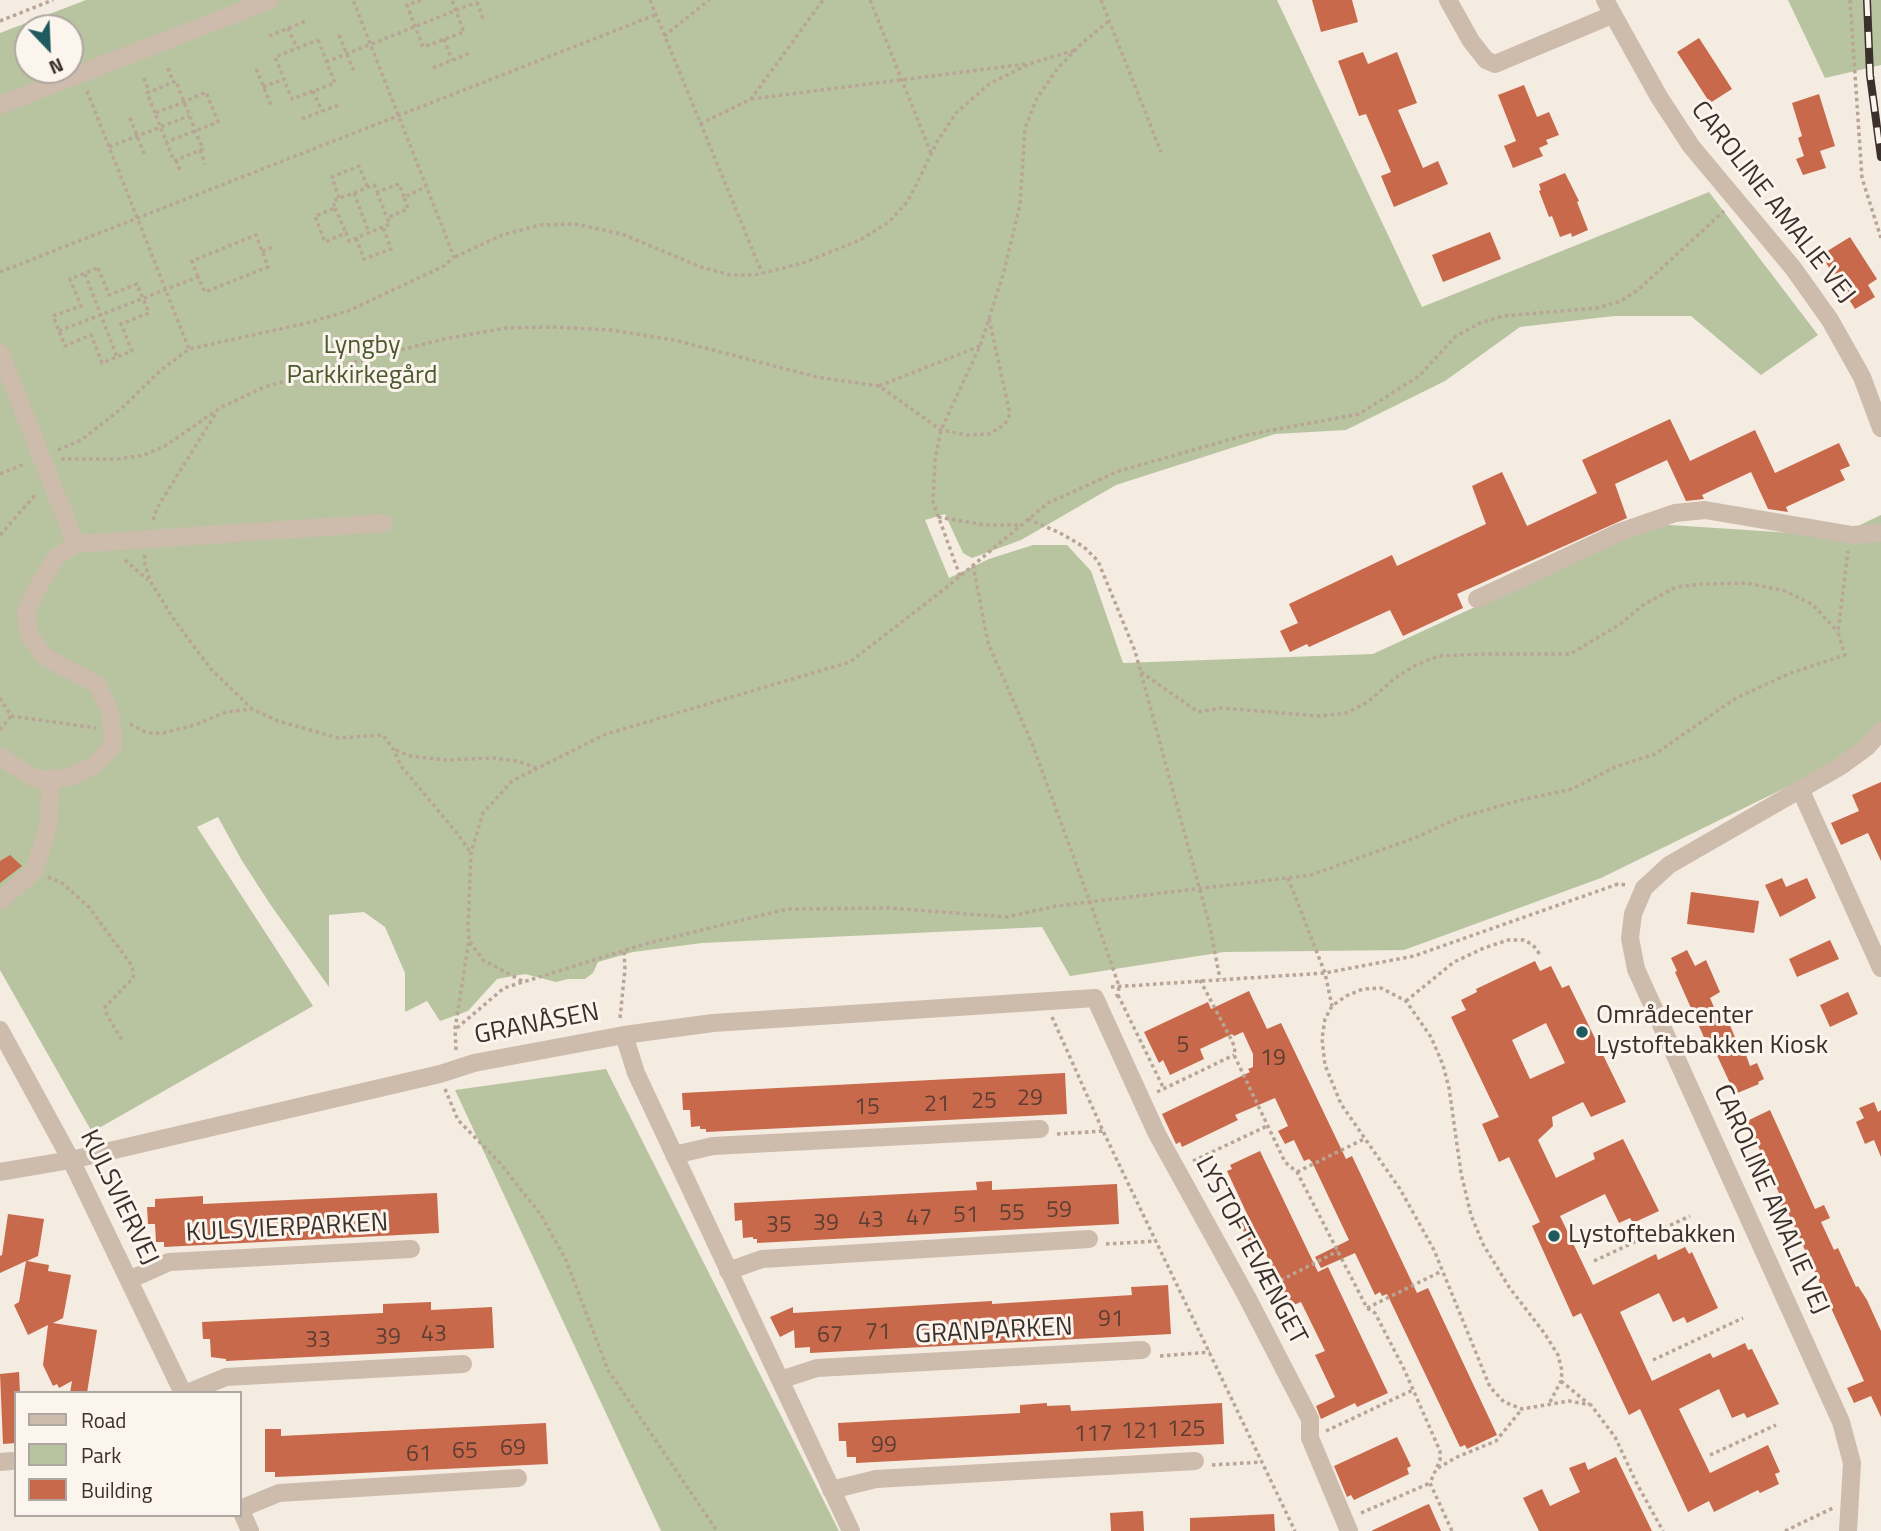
<!DOCTYPE html>
<html>
<head>
<meta charset="utf-8">
<style>
	body { margin:0 }
	#map { position:relative; width:1881px; height:1531px; overflow:hidden; background:#f4ebe1; font-family:"Titillium Web",sans-serif }
	canvas { display:block }
	.legend { position:absolute; left:14px; top:1391px; width:228px; height:126px; box-sizing:border-box; background:#fbf5ee; border:2px solid #aea6a0; margin:0; padding:9px 12px; list-style:none; font-size:21px; color:#3b302b }
	.legend li { display:flex; align-items:center; gap:14px; height:35px }
	.legend b { width:35px; border:2px solid #aea6a0 }
	.north { position:absolute; left:14px; top:14px; width:70px; height:70px; box-sizing:border-box; background:#fbf5ee; border:2px solid #aea6a0; border-radius:50%; rotate:157deg; font-size:19px; font-weight:700; line-height:28px; text-align:center; color:#3b302b }
	.north::after { content:''; display:block; margin:auto; width:24px; height:32px; background:#1f5a5e; clip-path:polygon(50% 0,100% 100%,50% 72%,0 100%) }
</style>
</head>
<body>
<div id="map">
<canvas width="1881" height="1531"></canvas>
<ul class="legend">
<li><b style="height:9px;background:#cdbbac"></b>Road</li>
<li><b style="height:19px;background:#b8c4a0"></b>Park</li>
<li><b style="height:19px;background:#c8694b"></b>Building</li>
</ul>
<div class="north">N</div>
</div>
<script>
const g = document.querySelector('canvas').getContext('2d');
g.lineJoin = 'round';
function paint(path, color) {
  g.fillStyle = color;
  g.fill(path, 'evenodd');
}
function shape(rows) {
  const path = new Path2D();
  for (const r of rows) {
    path.moveTo(r[0], r[1]);
    for (let i = 2; i < r.length; i += 2) path.lineTo(r[i], r[i + 1]);
  }
  return path;
}
function strokePath(path, color, width, dash) {
  g.strokeStyle = color;
  g.lineWidth = width;
  g.lineCap = dash ? 'butt' : 'round';
  g.setLineDash(dash || []);
  g.stroke(path);
}
function label(font, color, halo, rows, align = 'center') {
  g.font = font + ' "Titillium Web",sans-serif';
  g.lineWidth = 6;
  g.setLineDash([]);
  g.textBaseline = 'middle';
  g.strokeStyle = halo;
  g.fillStyle = color;
  for (const [text, x, y, turn = 0] of rows) {
    g.save();
    g.translate(x, y);
    g.rotate((+turn || 0) * Math.PI / 180);
    g.textAlign = isNaN(turn) ? turn : align;
    if (halo) g.strokeText(text, 0, 0);
    g.fillText(text, 0, 0);
    g.restore();
  }
}
const green = shape([
	[86,0,1277,0,1422,307,1709,192,1818,335,1761,375,1691,316,1614,316,1520,327,1445,381,1346,430,1275,434,1116,485,1021,540,972,558,963,553,945,514,925,520,949,578,989,559,1033,545,1067,545,1091,571,1123,663,1373,654,1655,524,1837,536,1881,515,1881,741,1601,878,1404,950,1224,952,1070,976,1042,927,702,943,633,952,598,962,593,973,585,979,568,979,556,982,525,974,497,979,468,1011,440,1021,427,1001,405,1012,405,973,385,927,364,912,329,915,329,987,270,904,241,859,218,817,197,827,313,1006,92,1132,0,970,0,33],
	[28,28,70,28,70,70,28,70],
	[1788,0,1881,0,1881,65,1825,78],
	[606,1069,839,1531,661,1531,455,1090]
]);
const building = shape([
	[1312,0,1352,0,1358,22,1321,32],
	[1699,38,1732,89,1710,103,1677,52],
	[1363,52,1368,64,1397,52,1417,103,1398,110,1423,168,1438,161,1448,184,1394,207,1381,176,1391,172,1366,114,1359,116,1338,61],
	[1524,85,1537,117,1549,112,1559,135,1546,140,1548,144,1539,148,1543,156,1513,168,1504,146,1516,141,1498,95],
	[1819,94,1835,146,1820,151,1826,168,1803,175,1796,159,1804,156,1798,138,1802,136,1792,103],
	[1565,173,1579,201,1577,202,1588,230,1572,237,1571,233,1560,237,1552,216,1549,217,1539,191,1541,190,1539,184],
	[1490,232,1501,259,1443,282,1432,255],
	[1850,237,1877,279,1868,285,1875,297,1855,309,1821,255],
	[1670,419,1690,461,1755,430,1775,473,1839,443,1850,466,1840,470,1845,480,1786,507,1788,512,1768,509,1751,472,1702,495,1704,499,1686,501,1667,460,1615,484,1627,518,1457,594,1463,608,1403,636,1390,610,1309,647,1307,644,1290,652,1280,631,1298,623,1289,604,1392,555,1397,566,1486,524,1472,486,1502,472,1527,526,1597,493,1582,460],
	[1881,782,1881,861,1868,833,1841,845,1831,823,1859,811,1852,795],
	[10,855,22,866,0,883,0,861],
	[1782,878,1786,887,1807,878,1816,898,1780,917,1765,885],
	[1691,892,1759,901,1754,933,1687,924],
	[1830,940,1839,959,1797,977,1789,959],
	[1687,950,1695,966,1706,960,1720,992,1710,998,1722,1026,1729,1023,1743,1056,1746,1055,1750,1066,1757,1063,1764,1079,1758,1082,1759,1084,1735,1094,1714,1049,1710,1051,1675,972,1677,971,1671,958],
	[1535,961,1540,971,1551,966,1562,988,1569,985,1626,1102,1591,1117,1583,1102,1552,1117,1553,1126,1538,1140,1556,1178,1595,1159,1593,1153,1623,1139,1659,1211,1633,1223,1630,1218,1619,1223,1605,1194,1560,1216,1593,1285,1656,1254,1658,1260,1685,1247,1689,1254,1692,1252,1718,1308,1687,1323,1684,1317,1673,1322,1659,1293,1620,1312,1652,1381,1710,1353,1713,1358,1745,1343,1748,1350,1752,1349,1779,1404,1747,1418,1744,1413,1732,1418,1719,1389,1679,1409,1710,1473,1768,1445,1780,1472,1775,1474,1779,1484,1760,1493,1758,1490,1714,1512,1709,1501,1688,1512,1640,1409,1629,1415,1581,1313,1573,1317,1532,1226,1540,1222,1509,1157,1499,1162,1482,1124,1499,1117,1451,1017,1466,1010,1461,1000,1477,992,1476,989],
	[1546,1023,1565,1063,1530,1079,1512,1040],
	[1249,991,1267,1029,1281,1023,1346,1159,1352,1156,1417,1293,1428,1288,1497,1435,1467,1449,1465,1445,1460,1447,1387,1294,1382,1296,1380,1292,1375,1295,1355,1253,1321,1268,1315,1257,1349,1240,1312,1162,1309,1159,1304,1161,1294,1140,1285,1144,1278,1131,1288,1126,1275,1098,1235,1115,1238,1120,1182,1147,1180,1142,1176,1144,1162,1114,1250,1072,1248,1069,1253,1067,1253,1054,1243,1032,1234,1036,1232,1034,1200,1049,1204,1059,1170,1075,1163,1060,1159,1063,1144,1032,1208,1002,1211,1009],
	[1848,992,1858,1014,1830,1027,1820,1005],
	[1065,1073,1067,1114,706,1132,706,1129,700,1129,700,1126,691,1127,690,1110,683,1110,682,1093],
	[1874,1102,1878,1112,1881,1110,1881,1157,1874,1140,1865,1144,1856,1122,1864,1118,1859,1108],
	[1770,1110,1815,1209,1824,1205,1830,1218,1821,1222,1834,1250,1838,1248,1856,1287,1858,1286,1867,1300,1881,1331,1881,1417,1871,1396,1854,1403,1847,1388,1864,1381,1786,1208,1774,1214,1767,1199,1779,1193,1747,1121],
	[1260,1151,1318,1272,1328,1267,1388,1393,1357,1407,1355,1403,1321,1419,1316,1406,1335,1397,1315,1355,1325,1351,1301,1302,1291,1306,1263,1248,1254,1252,1237,1218,1247,1214,1227,1171,1232,1169,1230,1165],
	[992,1181,992,1190,1117,1184,1119,1224,757,1243,757,1239,753,1239,753,1237,743,1238,742,1220,735,1221,734,1203,977,1190,976,1182],
	[437,1193,439,1233,164,1247,164,1242,156,1242,155,1224,148,1224,147,1207,155,1207,155,1199,203,1196,203,1204],
	[8,1214,44,1219,38,1256,27,1261,49,1265,48,1271,71,1275,63,1318,53,1323,97,1330,87,1393,70,1393,72,1381,59,1388,57,1384,53,1386,43,1365,48,1325,28,1335,14,1305,19,1302,26,1261,0,1273,0,1256,2,1255],
	[1168,1285,1171,1334,810,1353,810,1347,795,1348,794,1330,780,1337,770,1317,793,1307,793,1313,992,1301,992,1304,1132,1295,1131,1287],
	[431,1302,431,1310,492,1307,494,1348,226,1361,226,1359,211,1357,210,1339,203,1339,202,1322,383,1313,383,1304],
	[19,1372,20,1393,16,1393,16,1443,3,1444,0,1374],
	[1047,1403,1047,1406,1070,1405,1071,1411,1222,1403,1224,1444,856,1463,856,1457,847,1457,846,1441,839,1441,838,1423,1020,1413,1020,1405],
	[546,1423,548,1464,298,1476,275,1477,275,1472,265,1472,265,1429,281,1429,281,1436],
	[1397,1437,1411,1466,1407,1468,1409,1474,1354,1500,1351,1495,1347,1497,1334,1466],
	[1616,1457,1652,1531,1539,1531,1523,1498,1542,1489,1550,1506,1580,1492,1569,1468,1585,1462,1588,1470],
	[1429,1504,1441,1531,1371,1531,1424,1506],
	[1143,1511,1144,1531,1111,1531,1110,1513],
	[1274,1514,1275,1531,1190,1531,1190,1518]
]);
const path = shape([
	[421,0,407,5,423,47,464,32,452,0],
	[650,0,762,273],
	[870,0,931,153],
	[1101,0,1161,152],
	[1850,0,1862,178,1881,238],
	[477,2,484,22],
	[0,21,53,0],
	[288,28,297,48],
	[339,35,355,74],
	[269,36,308,20],
	[664,36,709,0],
	[444,39,452,60],
	[318,40,335,83,292,99,275,57,318,40],
	[326,62,477,2],
	[168,68,173,82],
	[433,68,470,53],
	[256,69,272,107],
	[144,78,149,92],
	[263,87,284,79],
	[87,91,189,349],
	[313,91,322,111],
	[751,99,1026,64],
	[155,113,147,93,176,81,184,102,190,116,195,131,203,149,174,161,155,113,184,102,206,92,218,122,195,131,166,142],
	[130,118,145,156],
	[302,119,341,104],
	[700,124,751,99,823,0],
	[109,147,189,116],
	[200,150,205,164],
	[176,160,181,173],
	[377,192,387,218],
	[354,193,369,233],
	[404,197,399,184,377,192,374,185,333,201,335,208,315,216,325,242,346,233,349,241,390,224,387,218,408,209,404,197,426,187],
	[339,198,332,177,359,166,368,188],
	[335,208,346,233],
	[356,238,364,259,391,249,383,227],
	[262,251,273,247],
	[455,257,502,235,540,225,575,224,622,234,701,267,730,275,755,275,803,263,860,240,889,222,908,201,937,142,956,113,989,84,1029,64,1075,50],
	[98,268,109,295,137,284,149,313,121,324,132,351,102,363,91,335,65,346,53,316,81,306,70,279,98,268],
	[0,272,655,15],
	[85,274,117,357],
	[59,331,198,277,205,292,268,267,256,235,192,261,198,277],
	[879,386,980,346],
	[58,450,81,440,121,409,161,370,189,349,307,323,348,311,444,266,454,257,353,0],
	[61,459,118,459,144,455,165,446,220,408,264,387,377,356,444,339,506,328,553,327,611,330,674,340,817,377,879,386,941,430,967,435,990,434,1005,424,1010,414,989,318],
	[0,474,25,464],
	[938,517,984,525,1020,525],
	[1028,519,1060,533,1084,547,1098,561,1135,651,1210,927,1220,979],
	[153,520,157,508,216,413],
	[0,535,37,493],
	[145,555,144,561,150,581,175,621,211,669,252,709,278,721,339,738,383,735,394,750,401,766,457,833,471,853],
	[125,560,148,580],
	[973,565,988,643,1033,746,1090,902,1119,986,1118,995,1114,997],
	[960,576,933,502,935,459,941,430,980,346,1003,275,1020,205,1025,128,1037,98,1058,68,1082,43,1109,21],
	[1141,672,1198,712,1221,708,1320,716,1346,713,1368,702,1395,678,1416,665,1439,656,1485,654,1570,654,1619,625,1643,605,1676,587,1704,584,1747,583,1785,591,1812,604,1838,632],
	[0,698,11,716,96,728],
	[130,724,148,733,163,733,195,725,226,712,252,709],
	[0,730,11,716],
	[396,750,410,756,446,760,493,758,518,761,536,768],
	[48,877,62,883,89,907,130,963,134,973,133,978,105,1007,107,1015,123,1042],
	[1288,878,1325,973,1332,1006],
	[470,942,483,960,524,982],
	[1200,980,1231,1039,1235,1048,1234,1055,1285,1162,1297,1172,1367,1308,1375,1313,1404,1369,1440,1451,1440,1460,1430,1483,1452,1531],
	[1111,987,1325,973,1414,956,1618,884,1627,885],
	[1118,995,1164,1089],
	[1406,1001,1454,962,1484,948,1508,940,1524,940,1533,945,1541,956],
	[1052,1017,1103,1131,1295,1531],
	[620,1018,625,969,624,951],
	[457,1028,504,988,645,944,787,909,890,908,1007,917,1056,906,1311,875,1417,837,1461,817,1521,800,1572,789,1615,767,1655,754,1736,698,1791,673,1845,655,1838,632,1848,551],
	[456,1050,455,1029,469,940,468,928,471,853,483,813,512,781,606,734,850,662,947,587,1048,503,1119,471,1246,435,1359,414,1419,376,1455,337,1480,323,1503,316,1597,308,1621,301,1639,289,1724,211],
	[445,1089,458,1120,500,1163,541,1215,566,1260,608,1370,717,1531],
	[1157,1092,1234,1055],
	[1057,1134,1103,1131],
	[1193,1161,1267,1126],
	[1297,1172,1364,1139],
	[1106,1244,1157,1241],
	[1594,1261,1690,1216],
	[1262,1290,1338,1251],
	[1367,1308,1442,1271],
	[1160,1356,1210,1352],
	[1653,1360,1743,1318],
	[1561,1381,1589,1404],
	[1550,1402,1561,1381,1562,1371,1558,1355,1545,1334,1509,1287,1483,1244,1471,1215,1461,1173,1449,1088,1443,1065,1431,1037,1406,1001,1381,988,1363,989,1346,996,1332,1006,1325,1019,1322,1039,1325,1065,1341,1104,1400,1189,1434,1250,1490,1387,1504,1402,1522,1409,1569,1401,1591,1405,1615,1437,1637,1484,1663,1531],
	[1326,1431,1413,1390],
	[1710,1455,1776,1425],
	[1212,1465,1262,1462],
	[1438,1468,1457,1457,1496,1441,1522,1409],
	[1361,1513,1430,1483],
	[1785,1531,1833,1508]
]);
const minor = shape([
	[1448,0,1471,41,1486,60,1495,64,1612,15],
	[1605,0,1659,97,1691,146,1793,268,1830,320,1862,377,1881,428],
	[0,105,270,0],
	[0,353,76,544],
	[1477,599,1620,532,1675,513,1705,510,1852,535,1881,533],
	[0,757,36,779,66,778,94,766,113,745,111,714,97,684,45,657,29,635,26,612,35,592,56,557,76,544,384,523],
	[1801,791,1881,968],
	[0,901,34,871,48,828,51,779],
	[0,1030,71,1160,183,1393],
	[624,1035,636,1073,851,1531],
	[674,1155,713,1146,1040,1129],
	[0,1172,71,1160,440,1074,474,1063,624,1035,713,1023,1095,998,1157,1134,1247,1297,1310,1419,1310,1438,1349,1531],
	[728,1271,762,1259,1089,1239],
	[129,1280,169,1262,411,1249],
	[780,1380,817,1368,1142,1350],
	[187,1393,226,1377,463,1364],
	[0,1462,12,1461],
	[831,1490,876,1479,1195,1461],
	[240,1508,250,1531],
	[240,1509,279,1493,518,1478],
	[1848,1531,1852,1463,1841,1422,1636,969,1630,938,1633,914,1644,888,1669,865,1841,766,1867,747,1881,731]
]);
const rail = shape([
	[1867,0,1870,75,1881,157]
]);
const markers = [
	[1582,1032,7,"#1f5a5e"],
	[1554,1236,7,"#1f5a5e"]
];
const numberNames = [
	["5",1183,1046],
	["19",1273,1059],
	["29",1030,1099],
	["25",984,1102],
	["21",937,1105],
	["15",867,1108],
	["59",1059,1211],
	["55",1012,1214],
	["51",966,1216],
	["47",919,1219],
	["43",871,1221],
	["39",826,1224],
	["35",779,1226],
	["91",1111,1320],
	["71",878,1333],
	["43",434,1335],
	["67",830,1336],
	["39",388,1338],
	["33",318,1341],
	["125",1186,1430],
	["121",1140,1432],
	["117",1093,1435],
	["99",884,1446],
	["69",513,1449],
	["65",465,1452],
	["61",419,1455]
];
const streetNames = [
	["CAROLINE AMALIE VEJ",1772,203,52],
	["GRANÅSEN",537,1025,-11],
	["KULSVIERVEJ",118,1198,64],
	["CAROLINE AMALIE VEJ",1770,1200,66],
	["KULSVIERPARKEN",287,1229,-3],
	["LYSTOFTEVÆNGET",1250,1251,62],
	["GRANPARKEN",994,1332,-3]
];
const parkNames = [
	["Lyngby",362,347],
	["Parkkirkegård",362,377]
];
const poiNames = [
	["Områdecenter",1596,1017],
	["Lystoftebakken Kiosk",1596,1047],
	["Lystoftebakken",1568,1236]
];
paint(green, '#b8c4a0');
paint(building, '#c8694b');
strokePath(path, '#b9a596', 3.5, [3.5, 3.5]);
strokePath(minor, '#cdbbac', 18);
strokePath(rail, '#3b302b', 8);
strokePath(rail, '#fbf5ee', 5, [16]);
for (const [x, y, r, color] of markers) {
  const dot = new Path2D();
  dot.arc(x, y, r, 0, 2 * Math.PI);
  g.fillStyle = color;
  g.fill(dot);
  strokePath(dot, '#fbf5ee', 2.5);
}
label('23px', '#5e3e33', null, numberNames);
label('26px', '#3b302b', '#fbf5ee', streetNames);
label('26px', '#4a5a2e', '#fbf5ee', parkNames);
label('26px', '#3b302b', '#fbf5ee', poiNames, 'left');
</script>
</body>
</html>
